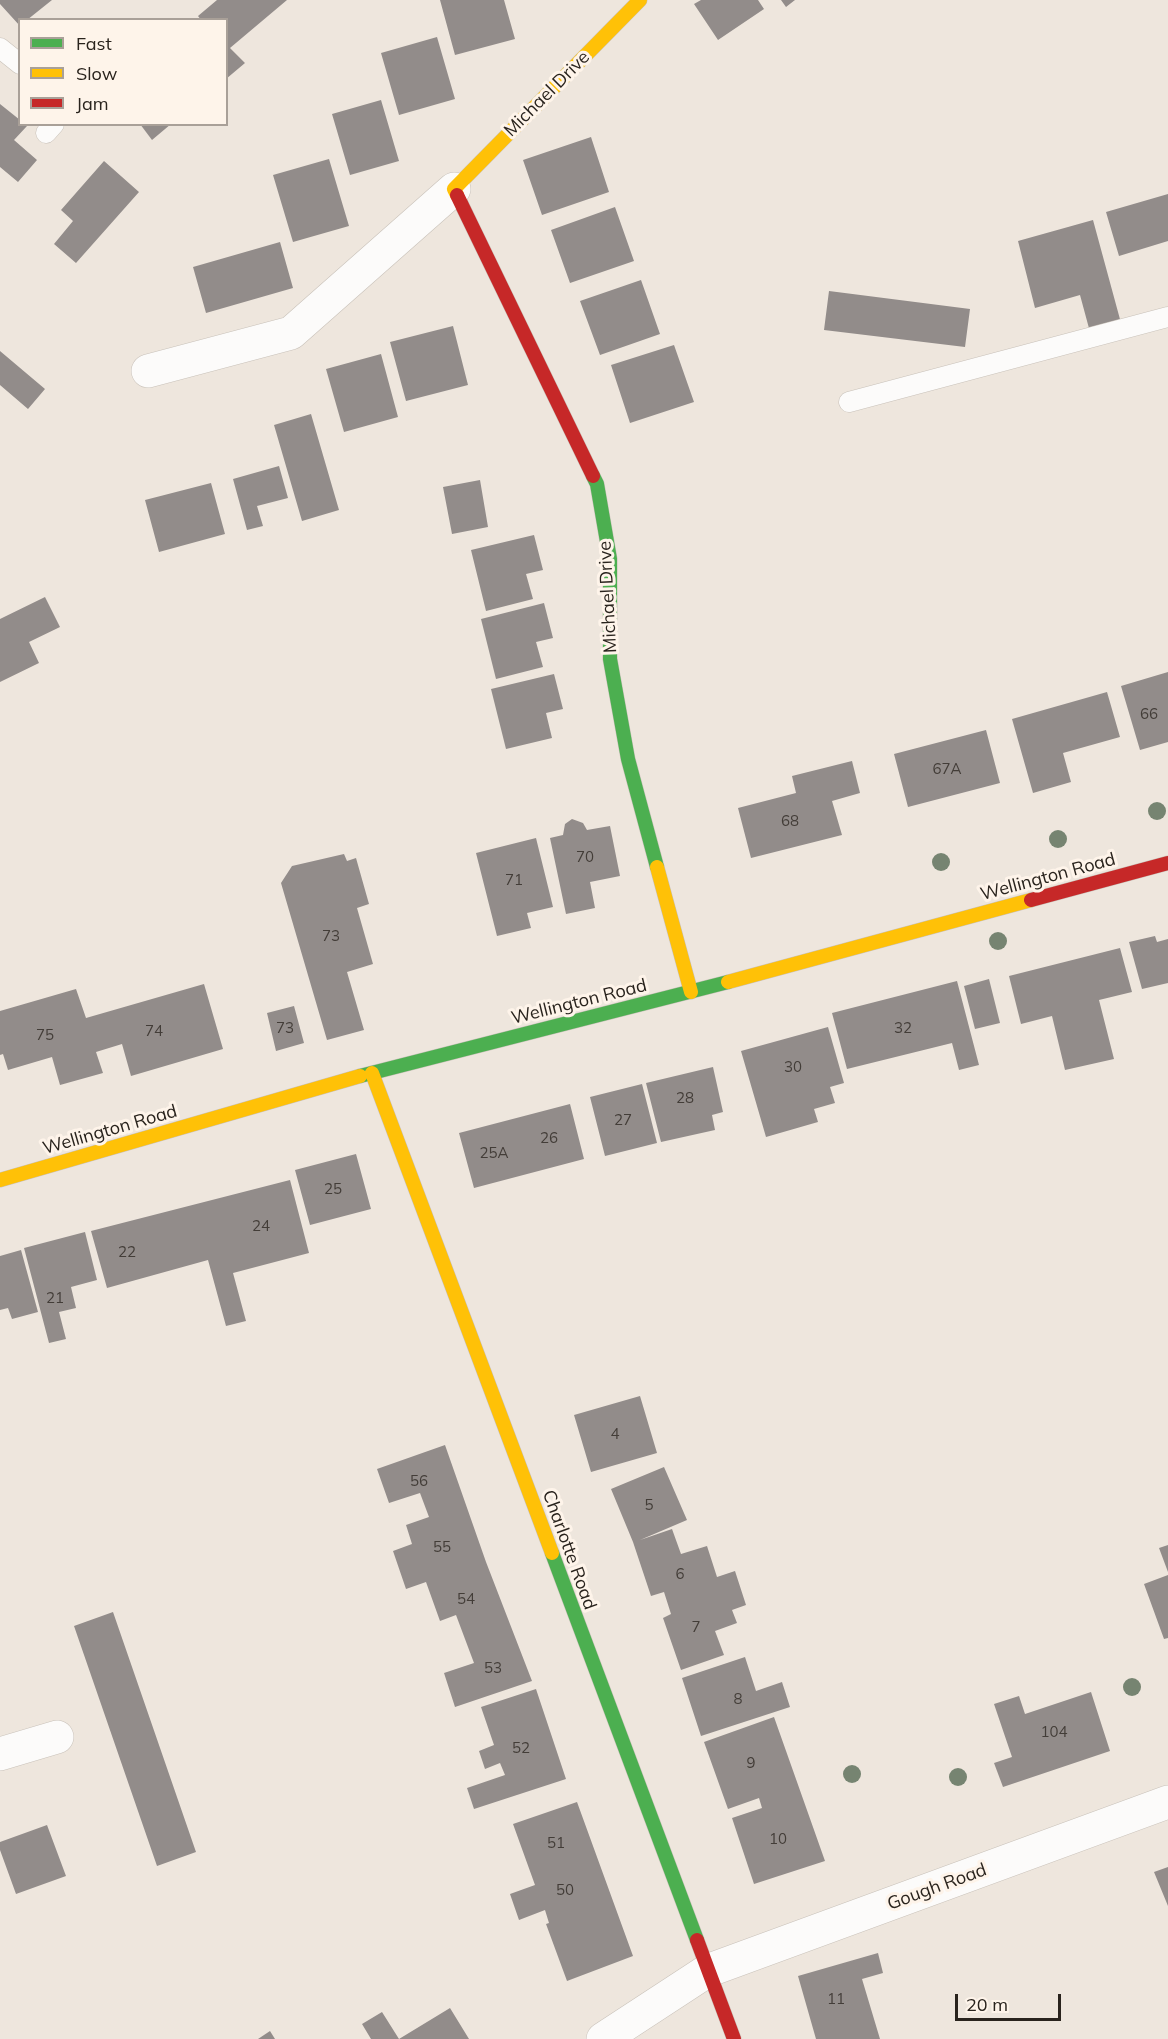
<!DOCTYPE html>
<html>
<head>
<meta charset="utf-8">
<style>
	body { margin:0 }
	#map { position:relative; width:1168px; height:2039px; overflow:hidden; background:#eee6dd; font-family:Mulish,sans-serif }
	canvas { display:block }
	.legend { position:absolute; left:18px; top:18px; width:210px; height:108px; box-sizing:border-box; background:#fef4ea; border:2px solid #a9a098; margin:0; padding:8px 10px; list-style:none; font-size:18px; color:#29231d }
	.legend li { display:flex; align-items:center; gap:12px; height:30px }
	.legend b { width:30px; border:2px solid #a9a098 }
	.scale { position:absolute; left:955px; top:1994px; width:106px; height:27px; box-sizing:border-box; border:3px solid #29231d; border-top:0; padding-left:8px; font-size:18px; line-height:21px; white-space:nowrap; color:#29231d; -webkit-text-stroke:4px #fef4ea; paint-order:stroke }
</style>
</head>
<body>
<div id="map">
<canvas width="1168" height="2039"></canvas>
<ul class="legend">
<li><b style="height:8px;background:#4caf50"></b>Fast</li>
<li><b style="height:8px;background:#ffc107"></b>Slow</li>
<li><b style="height:8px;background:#c62828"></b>Jam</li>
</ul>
<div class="scale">20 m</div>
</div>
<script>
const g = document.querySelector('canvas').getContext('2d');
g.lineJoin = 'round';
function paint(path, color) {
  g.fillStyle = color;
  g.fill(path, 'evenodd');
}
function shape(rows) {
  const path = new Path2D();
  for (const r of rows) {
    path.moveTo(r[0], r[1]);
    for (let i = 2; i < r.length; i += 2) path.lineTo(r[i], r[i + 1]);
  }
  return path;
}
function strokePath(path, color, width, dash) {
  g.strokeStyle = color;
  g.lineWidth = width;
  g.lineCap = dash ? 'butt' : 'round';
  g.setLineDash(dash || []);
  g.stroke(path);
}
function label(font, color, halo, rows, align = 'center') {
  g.font = font + ' Mulish,sans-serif';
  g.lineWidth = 6;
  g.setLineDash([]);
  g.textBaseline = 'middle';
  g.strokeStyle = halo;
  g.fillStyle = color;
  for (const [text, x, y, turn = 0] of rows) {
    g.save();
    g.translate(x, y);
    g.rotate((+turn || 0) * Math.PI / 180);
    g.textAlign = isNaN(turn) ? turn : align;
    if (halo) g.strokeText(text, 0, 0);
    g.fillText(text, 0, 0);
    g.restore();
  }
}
const building = shape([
	[0,0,52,0,27,20,20,20,20,26,0,4],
	[217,0,287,0,230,48,245,63,226,79,226,20,201,20,198,16],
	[440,0,504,0,515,39,455,55],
	[701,0,758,0,764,9,718,40,694,4],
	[781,0,795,0,786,7],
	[437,37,455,99,399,115,381,53],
	[381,100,399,161,350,175,332,114],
	[0,104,20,120,20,124,27,126,14,140,37,160,18,182,0,167],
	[140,124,171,124,152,140],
	[591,137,609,192,542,215,523,160],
	[329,159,349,226,293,242,273,175],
	[104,161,139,192,76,263,54,244,73,221,61,210],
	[1168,194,1168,241,1119,256,1106,212],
	[615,207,634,261,570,283,551,230],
	[1093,220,1121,323,1090,332,1080,295,1035,308,1018,241],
	[280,242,293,288,206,313,193,267],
	[641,280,660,334,600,355,580,301],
	[829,291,970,309,965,347,824,330],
	[453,326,468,385,406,401,390,342],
	[674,345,694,402,630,423,611,365],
	[0,351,45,389,28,409,0,385],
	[381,354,398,417,344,432,326,369],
	[311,414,339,510,302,521,274,425],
	[279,466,288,498,257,506,263,526,247,530,233,479],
	[480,480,488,527,452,534,443,487],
	[211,483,225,534,159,552,145,500],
	[534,535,543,570,526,574,533,599,486,611,471,550],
	[45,597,60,627,29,642,39,663,0,682,0,619],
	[544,603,553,638,536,642,543,667,496,679,481,619],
	[1168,672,1168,742,1140,750,1121,686],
	[554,674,563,709,546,713,552,738,506,749,491,689],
	[1107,692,1120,737,1063,753,1071,782,1033,793,1012,719],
	[986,730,1000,783,908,807,894,754],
	[852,761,860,793,832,801,842,835,751,858,738,808,796,793,792,776],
	[572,819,583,823,587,830,610,826,620,876,590,882,595,908,566,914,550,838,563,835,565,824],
	[536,838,553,907,527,913,531,928,497,936,476,853],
	[344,854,347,861,356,858,369,904,357,908,373,964,347,972,364,1030,327,1040,281,883,292,866],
	[1155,936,1157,942,1168,939,1168,983,1142,989,1129,942],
	[1120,948,1132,992,1099,1000,1114,1059,1065,1070,1052,1016,1021,1024,1009,976],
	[989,979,1000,1023,975,1029,964,986],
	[957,981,979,1065,959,1070,952,1043,847,1069,832,1013],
	[204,984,223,1049,131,1076,122,1044,96,1052,103,1073,60,1085,52,1057,8,1070,3,1054,0,1055,0,1011,76,989,86,1018],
	[294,1006,304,1043,276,1051,267,1013],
	[828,1027,844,1083,830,1087,835,1103,814,1109,818,1122,766,1137,741,1051],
	[713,1067,723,1112,712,1115,715,1130,661,1142,646,1083],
	[642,1084,657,1143,605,1156,590,1097],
	[570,1104,584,1159,474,1188,459,1133],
	[356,1154,371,1209,310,1225,295,1170],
	[290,1180,309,1253,233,1273,246,1321,226,1326,208,1260,107,1288,91,1231],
	[85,1232,97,1280,71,1287,76,1308,59,1312,66,1339,49,1343,24,1248],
	[21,1250,38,1312,12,1319,8,1308,0,1310,0,1256],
	[640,1396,657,1453,591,1472,574,1415],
	[445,1445,486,1562,532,1681,455,1707,444,1673,474,1663,456,1615,440,1621,426,1582,406,1589,393,1551,412,1544,406,1525,429,1517,420,1493,389,1503,377,1469],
	[664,1467,687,1520,640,1540,672,1529,681,1554,707,1546,717,1577,735,1571,746,1605,732,1610,737,1623,715,1631,724,1655,681,1670,663,1618,671,1614,664,1592,651,1596,633,1542,611,1489],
	[1168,1545,1168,1572,1159,1548],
	[1168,1575,1168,1638,1164,1639,1144,1584],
	[113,1612,196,1852,157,1866,74,1626],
	[745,1657,756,1691,782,1682,790,1707,701,1736,682,1678],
	[536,1689,566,1779,474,1809,467,1788,505,1775,500,1763,485,1769,479,1751,494,1745,481,1707],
	[1091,1692,1110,1751,1003,1787,994,1763,1012,1757,994,1704,1019,1696,1025,1714],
	[774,1717,825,1861,754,1884,732,1818,762,1808,759,1798,728,1809,704,1742],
	[577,1802,633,1956,567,1981,546,1924,549,1923,545,1910,519,1920,510,1894,535,1885,513,1824],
	[47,1825,66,1876,16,1894,0,1850,0,1842],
	[1168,1867,1168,1906,1154,1872],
	[878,1953,883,1973,862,1979,880,2039,816,2039,798,1976],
	[450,2008,469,2039,371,2039,362,2024,382,2012,399,2039],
	[270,2031,275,2039,258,2039]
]);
const lane = shape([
	[0,48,20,64],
	[46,133,54,124],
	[849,402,1168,317]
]);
const street = shape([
	[148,371,291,333,454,189],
	[0,1754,57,1737],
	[603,2039,707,1971,1168,1802]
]);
const fast = shape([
	[593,476,597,484,610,559,610,659,628,759,657,867],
	[360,1076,728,982],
	[552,1553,697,1940]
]);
const slow = shape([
	[457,195,454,189,640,0],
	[657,867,691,992],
	[728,982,1031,900],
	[372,1073,552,1553],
	[0,1180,360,1076]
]);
const jam = shape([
	[457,195,593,476],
	[1031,900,1168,863],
	[697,1940,734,2039]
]);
const trees = [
	[1157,811],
	[1058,839],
	[941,862],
	[998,941],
	[1132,1687],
	[852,1774],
	[958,1777]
];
const numberNames = [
	["66",1149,714],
	["67A",947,769],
	["68",790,821],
	["70",585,857],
	["71",514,880],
	["73",331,936],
	["73",285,1028],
	["32",903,1028],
	["74",154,1031],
	["75",45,1035],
	["30",793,1067],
	["28",685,1098],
	["27",623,1120],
	["26",549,1138],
	["25A",494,1153],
	["25",333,1189],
	["24",261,1226],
	["22",127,1252],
	["21",55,1298],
	["4",615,1434],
	["56",419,1481],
	["5",649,1505],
	["55",442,1547],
	["6",680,1574],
	["54",466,1599],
	["7",696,1627],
	["53",493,1668],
	["8",738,1699],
	["104",1054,1732],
	["52",521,1748],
	["9",751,1763],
	["10",778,1839],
	["51",556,1843],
	["50",565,1890],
	["11",836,1999]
];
const streetNames = [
	["Michael Drive",547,94,-45],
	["Michael Drive",608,597,-93],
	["Wellington Road",1048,877,-15],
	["Wellington Road",579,1002,-14],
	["Wellington Road",110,1130,-16],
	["Charlotte Road",569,1550,70],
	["Gough Road",937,1887,-20]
];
paint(building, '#928c8a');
strokePath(lane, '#c8c1b9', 21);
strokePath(street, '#c8c1b9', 34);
strokePath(fast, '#c8c1b9', 15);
strokePath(slow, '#c8c1b9', 15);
strokePath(jam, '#c8c1b9', 15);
strokePath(lane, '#fcfbfa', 20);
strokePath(street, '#fcfbfa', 33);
strokePath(fast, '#4caf50', 14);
strokePath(slow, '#ffc107', 14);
strokePath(jam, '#c62828', 14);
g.fillStyle = '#768471';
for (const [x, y] of trees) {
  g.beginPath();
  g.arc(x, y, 9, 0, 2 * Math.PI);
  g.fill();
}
label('15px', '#433d38', null, numberNames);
label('18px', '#29231d', '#fef4ea', streetNames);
</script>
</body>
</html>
